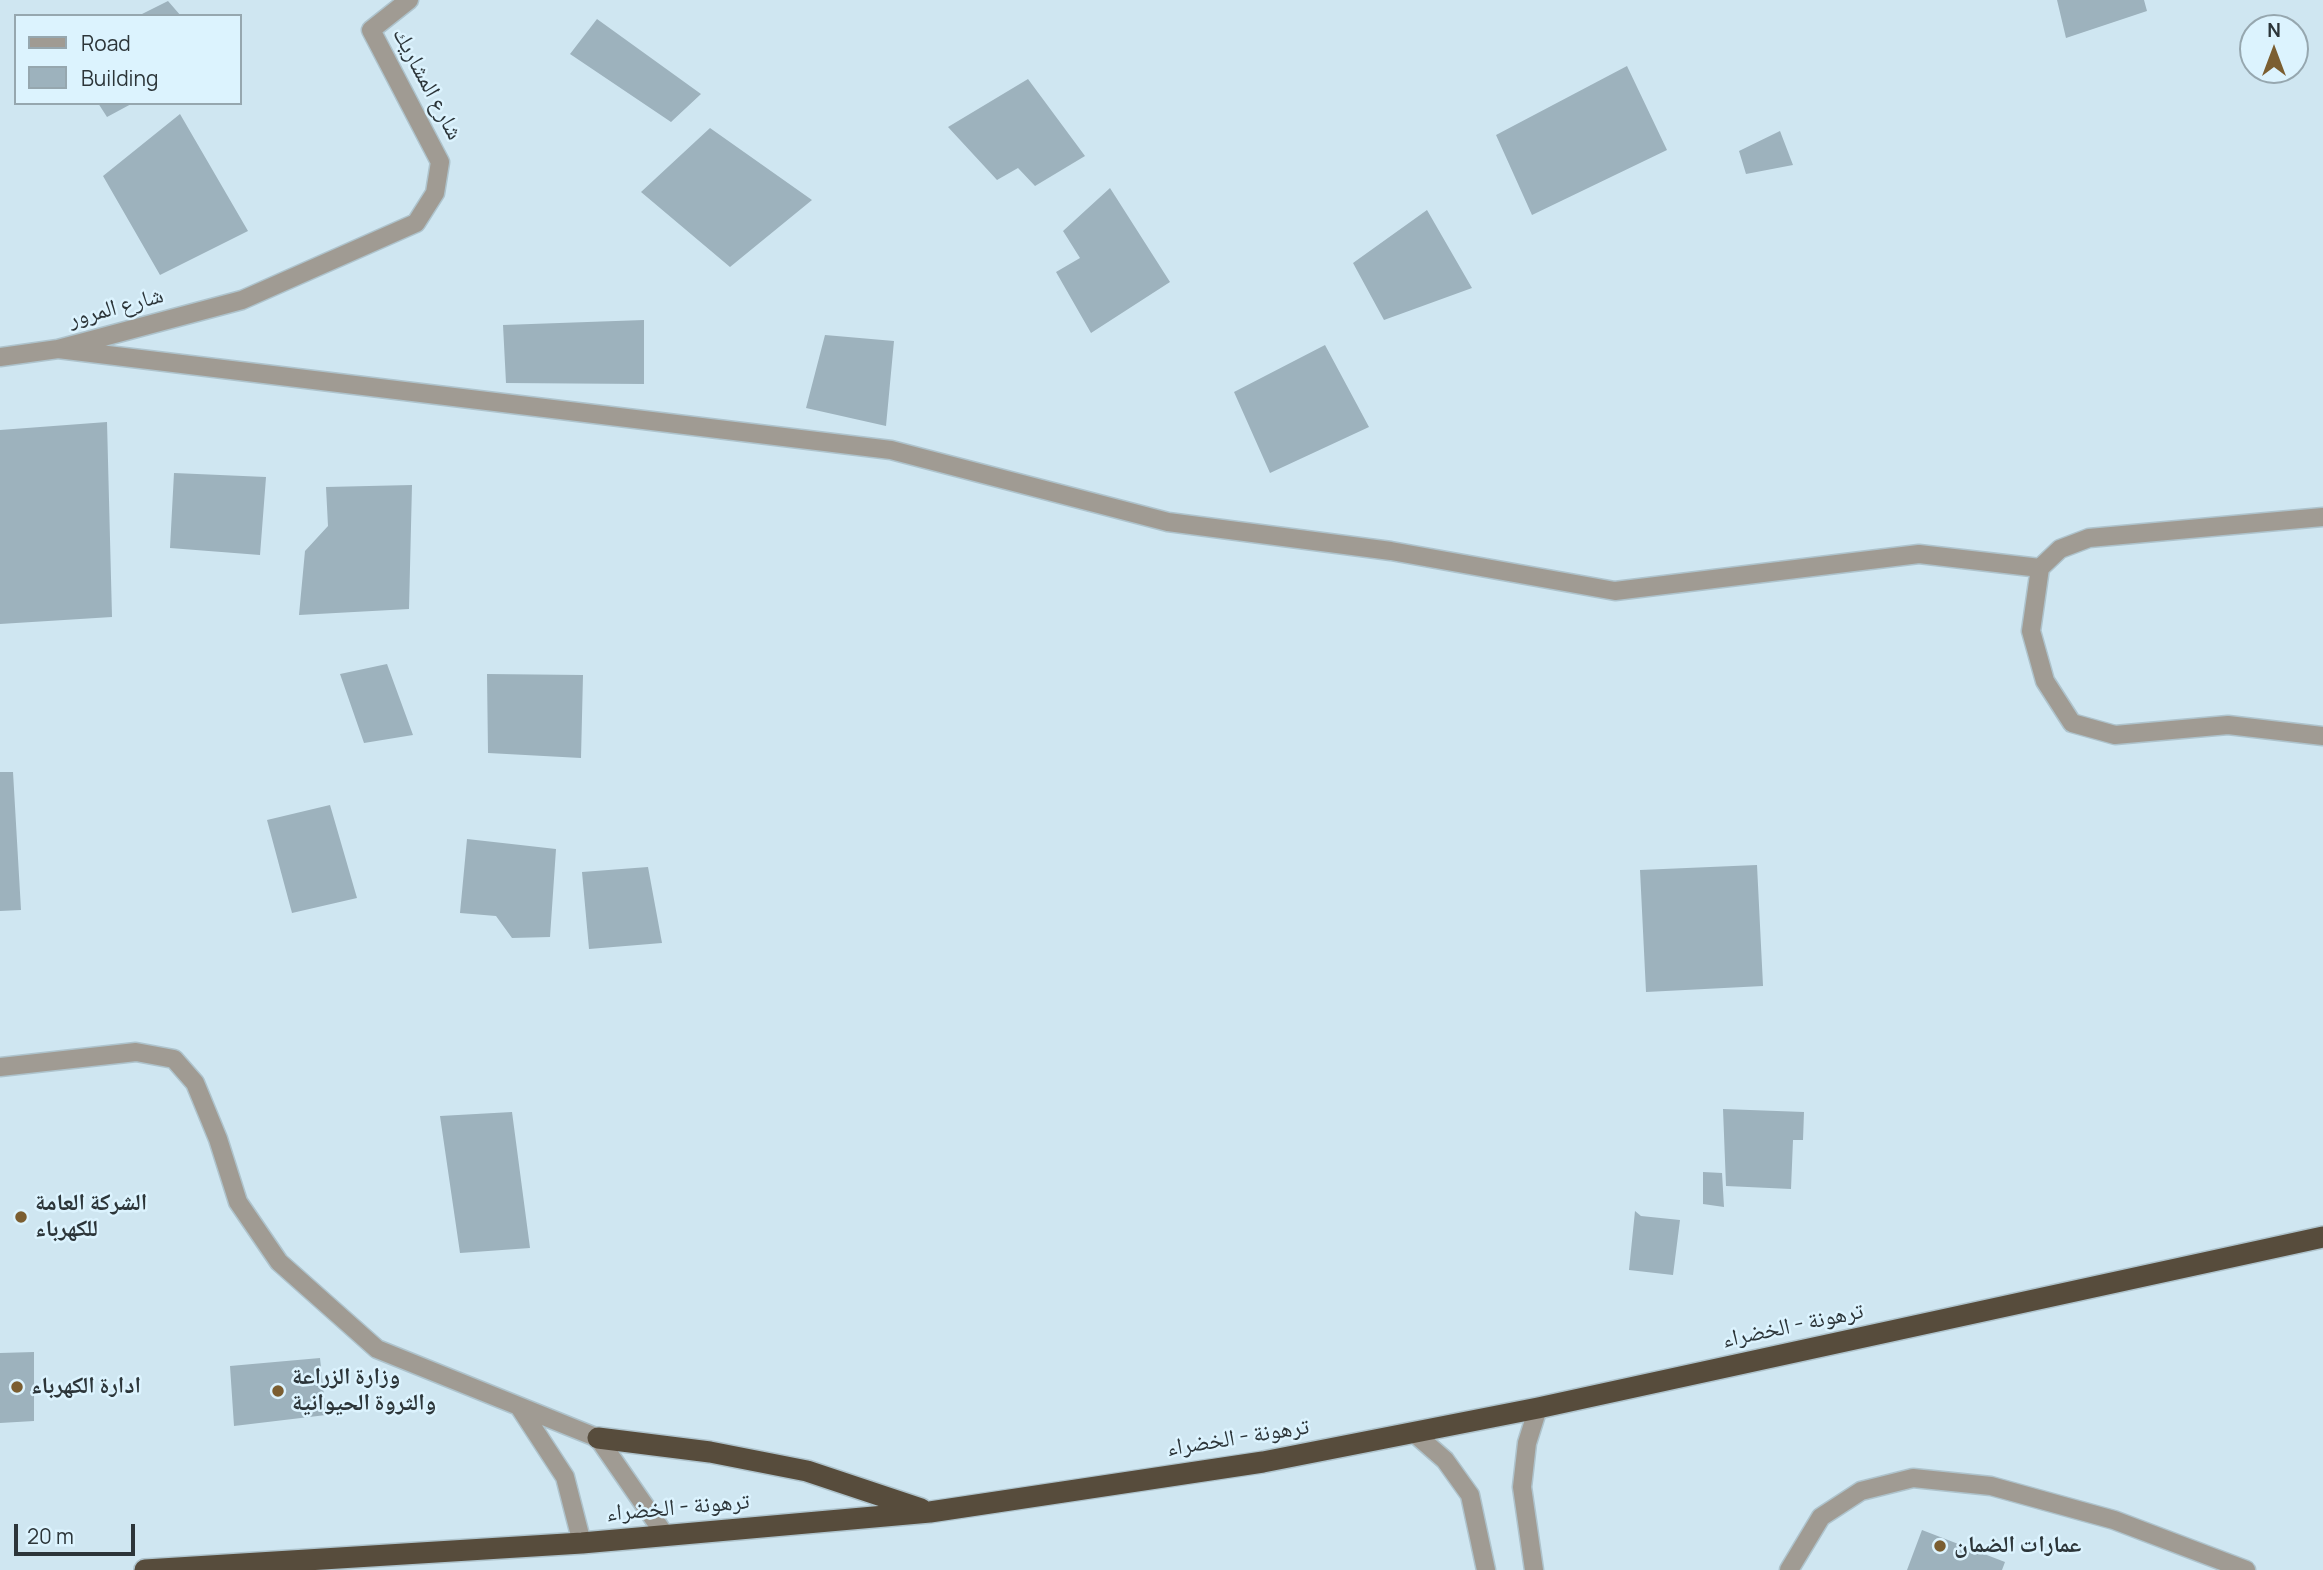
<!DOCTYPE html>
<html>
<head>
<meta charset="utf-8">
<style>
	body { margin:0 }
	#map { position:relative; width:2323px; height:1570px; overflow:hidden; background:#cfe6f1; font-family:Manrope,sans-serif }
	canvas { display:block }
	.legend { position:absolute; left:14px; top:14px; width:228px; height:91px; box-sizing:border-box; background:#dcf3fe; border:2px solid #96a7af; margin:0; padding:9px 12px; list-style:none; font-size:21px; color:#2c3539 }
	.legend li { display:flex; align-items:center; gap:14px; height:35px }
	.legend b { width:35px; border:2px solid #96a7af }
	.north { position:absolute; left:2239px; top:14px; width:70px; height:70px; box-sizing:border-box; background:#dcf3fe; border:2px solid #96a7af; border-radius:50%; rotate:0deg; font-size:19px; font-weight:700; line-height:28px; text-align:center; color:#2c3539 }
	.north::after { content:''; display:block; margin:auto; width:24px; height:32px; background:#7b5e31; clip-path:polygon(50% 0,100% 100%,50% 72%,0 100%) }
	.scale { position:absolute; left:14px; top:1524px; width:121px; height:32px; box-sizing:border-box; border:4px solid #2c3539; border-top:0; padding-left:9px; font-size:21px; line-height:24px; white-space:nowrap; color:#2c3539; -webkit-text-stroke:5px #dcf3fe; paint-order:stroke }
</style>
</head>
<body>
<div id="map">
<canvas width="2323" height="1570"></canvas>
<ul class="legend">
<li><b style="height:9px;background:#a09b93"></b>Road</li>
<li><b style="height:19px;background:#9db2bd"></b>Building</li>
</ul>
<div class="north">N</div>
<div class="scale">20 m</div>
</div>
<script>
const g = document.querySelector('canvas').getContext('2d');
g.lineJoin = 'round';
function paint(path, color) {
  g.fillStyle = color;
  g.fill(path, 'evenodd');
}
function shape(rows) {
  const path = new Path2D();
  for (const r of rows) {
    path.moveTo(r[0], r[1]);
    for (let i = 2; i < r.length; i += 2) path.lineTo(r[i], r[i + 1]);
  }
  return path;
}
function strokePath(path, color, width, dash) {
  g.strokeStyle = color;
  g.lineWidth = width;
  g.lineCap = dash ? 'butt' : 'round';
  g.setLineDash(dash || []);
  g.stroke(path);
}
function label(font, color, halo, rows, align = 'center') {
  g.font = font + ' Manrope,"Noto Naskh Arabic",sans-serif';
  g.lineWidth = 5;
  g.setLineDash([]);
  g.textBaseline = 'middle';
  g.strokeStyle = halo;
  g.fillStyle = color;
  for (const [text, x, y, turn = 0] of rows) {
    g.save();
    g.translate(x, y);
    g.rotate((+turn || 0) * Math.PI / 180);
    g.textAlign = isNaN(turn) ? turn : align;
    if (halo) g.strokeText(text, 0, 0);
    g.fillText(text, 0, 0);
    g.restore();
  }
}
const building = shape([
	[2057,0,2144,0,2147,11,2066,38],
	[168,1,181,16,138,16],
	[597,19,701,94,671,122,570,54],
	[1627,66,1667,150,1532,215,1496,135],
	[1028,79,1085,156,1035,186,1018,168,997,180,948,127],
	[98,103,133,103,107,117],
	[180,114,248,231,160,275,103,176],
	[710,128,812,200,730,267,641,192],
	[1780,131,1793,165,1746,174,1739,151],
	[1110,188,1170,282,1091,333,1056,272,1080,258,1063,231],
	[1427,210,1472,288,1384,320,1353,263],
	[644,320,644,384,506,383,503,325],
	[825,335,894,341,886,426,806,408],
	[1325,345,1369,427,1270,473,1234,392],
	[107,422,112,617,0,624,0,430],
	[174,473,266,477,260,555,170,548],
	[412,485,409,609,299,615,305,551,328,526,326,487],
	[387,664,413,735,364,743,340,674],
	[487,674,583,675,581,758,488,753],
	[0,772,13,772,21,910,0,911],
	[330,805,357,898,292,913,267,820],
	[467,839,556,849,550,937,512,938,496,916,460,913],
	[1757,865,1763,986,1646,992,1640,870],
	[648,867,662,943,589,949,582,872],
	[1723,1109,1804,1112,1803,1140,1793,1140,1791,1189,1726,1186],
	[512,1112,530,1248,460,1253,440,1116],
	[1703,1172,1722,1173,1724,1207,1703,1204],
	[1635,1211,1641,1216,1680,1220,1673,1275,1629,1270],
	[34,1352,34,1421,0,1423,0,1353],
	[320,1358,326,1415,234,1426,230,1366],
	[1922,1530,2005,1562,2002,1570,1907,1570]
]);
const street = shape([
	[58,349,891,450,1168,522,1391,551,1615,591,1919,554,2040,568],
	[0,357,58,349,242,300,416,223,435,193,440,162,371,30,409,0],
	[2323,517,2089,538,2060,549,2040,568,2031,631,2045,681,2072,723,2115,735,2228,725,2323,736],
	[0,1067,136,1052,174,1059,195,1083,218,1139,238,1202,279,1262,377,1349,598,1438,665,1535],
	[520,1408,565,1477,582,1543],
	[1414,1433,1445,1460,1470,1495,1486,1570],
	[1534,1570,1522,1487,1527,1443,1538,1408],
	[1789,1570,1821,1517,1861,1491,1913,1478,1991,1486,2114,1520,2246,1570]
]);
const highway = shape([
	[598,1438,710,1452,807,1471,921,1509],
	[145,1570,582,1543,930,1512,1263,1462,1538,1408,2323,1237]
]);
const markers = [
	[21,1217,7,"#7b5e31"],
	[17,1387,7,"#7b5e31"],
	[278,1391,7,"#7b5e31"],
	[1940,1546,7,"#7b5e31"]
];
const streetNames = [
	["شارع المشاريك",427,84,62],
	["شارع المرور",116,308,-15],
	["ترهونة - الخضراء",1793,1326,-12],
	["ترهونة - الخضراء",1238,1438,-9],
	["ترهونة - الخضراء",678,1508,-5]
];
const poiNames = [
	["الشركة العامة",35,1204],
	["للكهرباء",35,1230],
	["وزارة الزراعة",292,1378],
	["والثروة الحيوانية",292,1404],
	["ادارة الكهرباء",31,1387],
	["عمارات الضمان",1954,1546]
];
paint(building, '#9db2bd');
strokePath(street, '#aec3cc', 21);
strokePath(highway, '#aec3cc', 24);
strokePath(street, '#a09b93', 18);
strokePath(highway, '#574c3c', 21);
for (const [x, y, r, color] of markers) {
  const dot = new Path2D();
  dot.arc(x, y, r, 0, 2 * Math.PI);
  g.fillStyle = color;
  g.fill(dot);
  strokePath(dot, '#dcf3fe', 2.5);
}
label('23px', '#2c3539', '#dcf3fe', streetNames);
label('bold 23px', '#2c3539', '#dcf3fe', poiNames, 'left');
</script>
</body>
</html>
